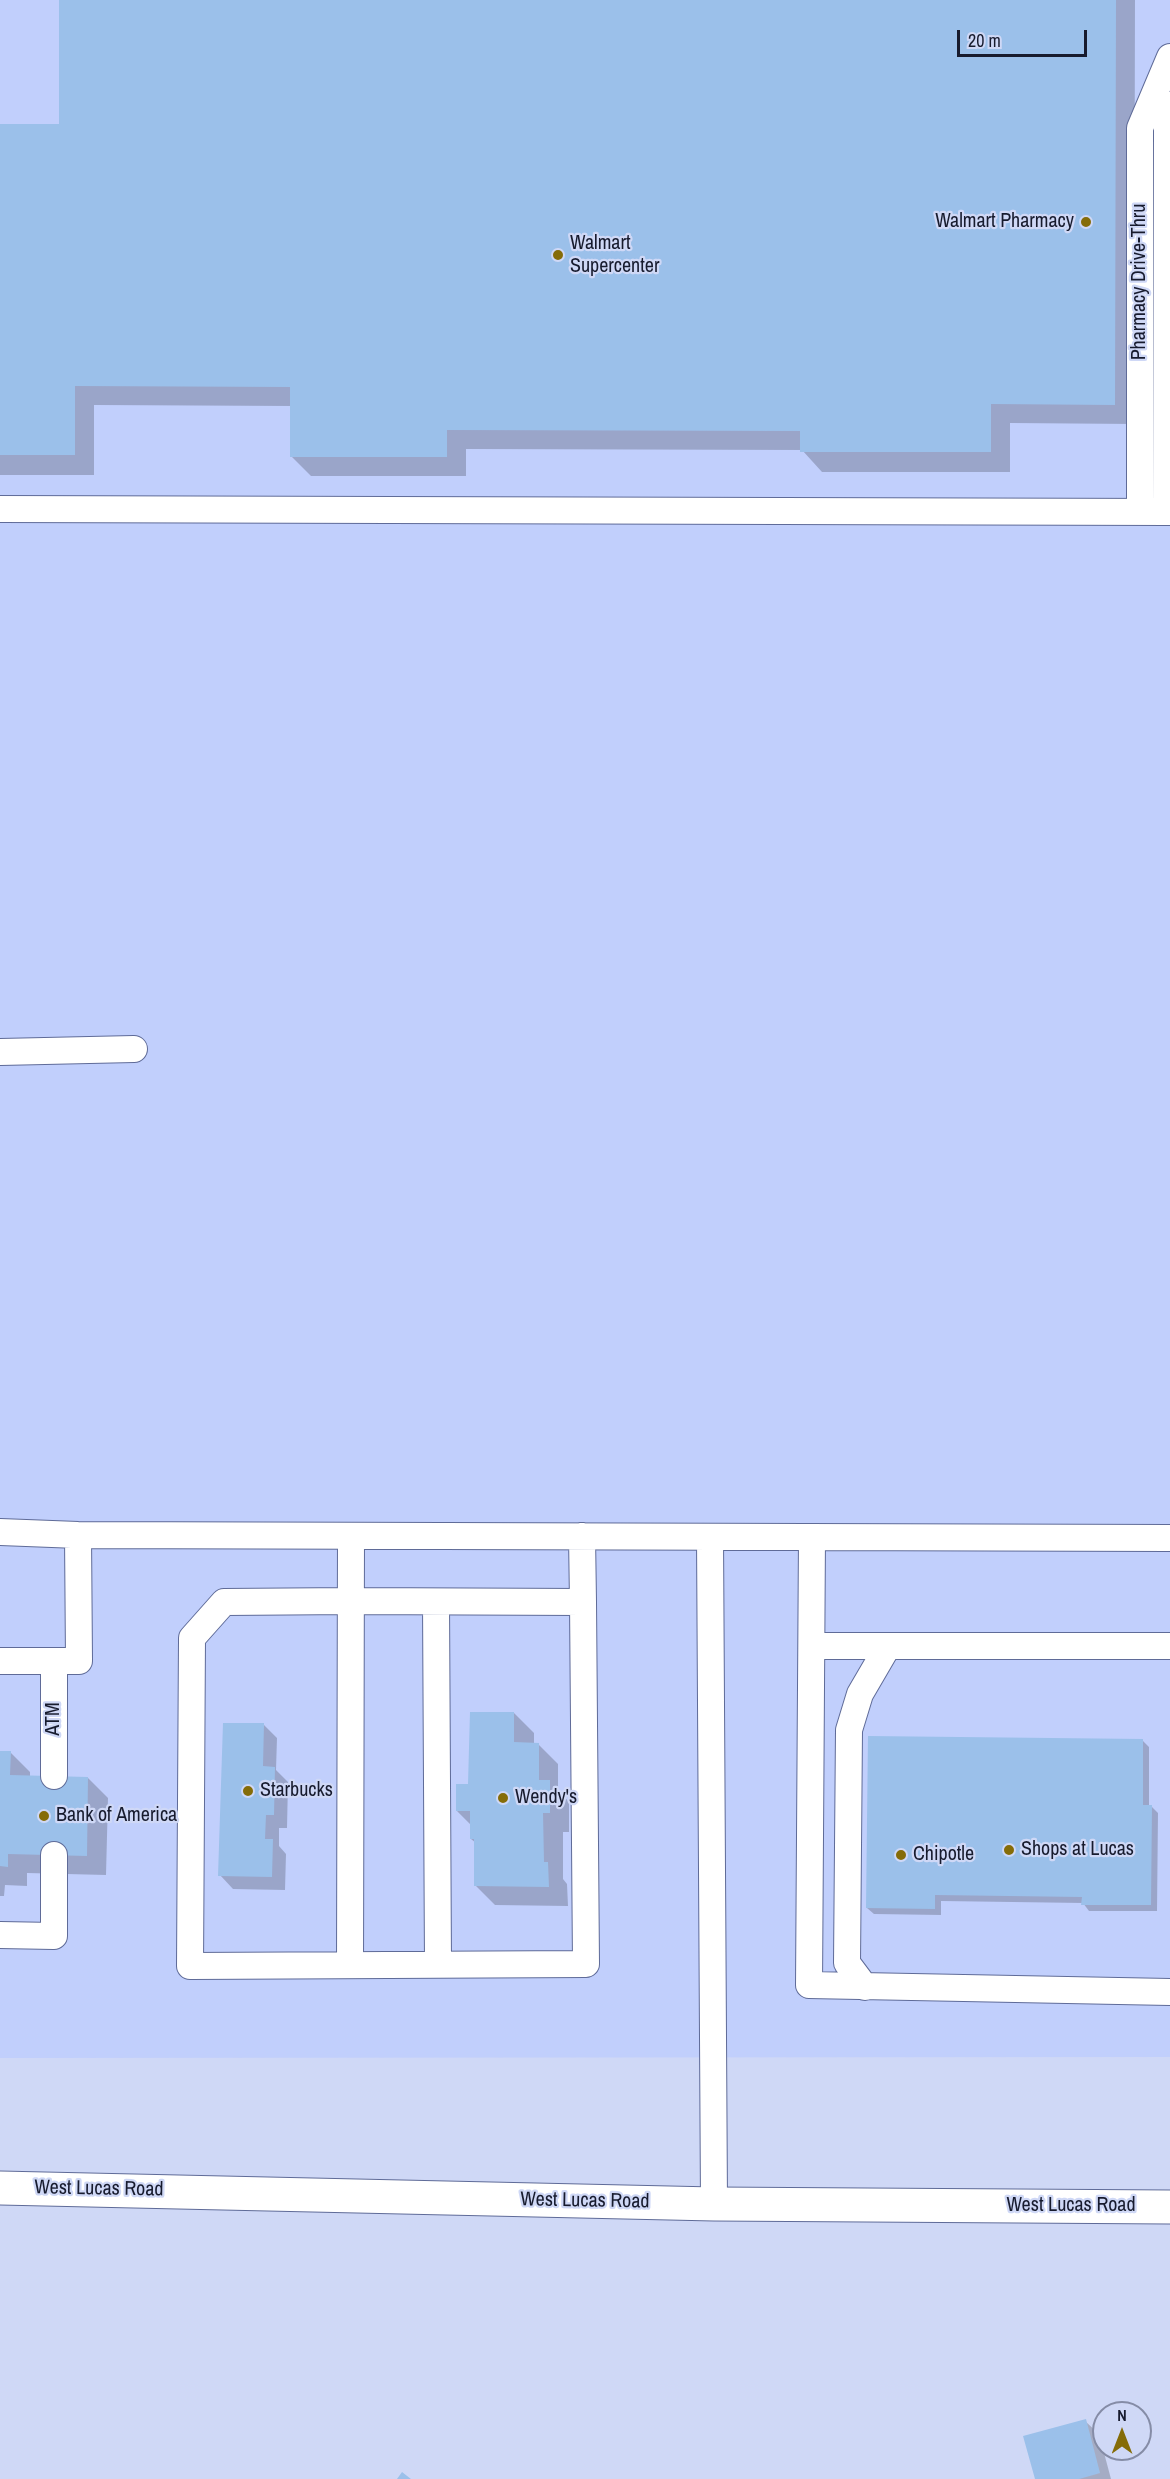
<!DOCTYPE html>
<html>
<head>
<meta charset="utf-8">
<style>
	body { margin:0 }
	#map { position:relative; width:1170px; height:2479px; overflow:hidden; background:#cfd8f6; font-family:"Archivo Narrow",sans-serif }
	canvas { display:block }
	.north { position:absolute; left:1092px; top:2401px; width:60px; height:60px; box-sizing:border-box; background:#cfd8f6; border:2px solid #858ca6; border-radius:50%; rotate:0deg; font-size:16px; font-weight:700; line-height:24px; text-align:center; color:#171b2e }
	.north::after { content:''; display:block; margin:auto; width:21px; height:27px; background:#856c08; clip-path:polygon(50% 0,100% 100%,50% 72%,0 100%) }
	.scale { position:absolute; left:957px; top:30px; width:130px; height:27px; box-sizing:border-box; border:3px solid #171b2e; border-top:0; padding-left:8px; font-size:18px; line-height:21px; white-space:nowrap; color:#171b2e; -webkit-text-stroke:4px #cfd8f6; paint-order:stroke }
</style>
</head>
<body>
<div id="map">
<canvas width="1170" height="2479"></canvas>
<div class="north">N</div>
<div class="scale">20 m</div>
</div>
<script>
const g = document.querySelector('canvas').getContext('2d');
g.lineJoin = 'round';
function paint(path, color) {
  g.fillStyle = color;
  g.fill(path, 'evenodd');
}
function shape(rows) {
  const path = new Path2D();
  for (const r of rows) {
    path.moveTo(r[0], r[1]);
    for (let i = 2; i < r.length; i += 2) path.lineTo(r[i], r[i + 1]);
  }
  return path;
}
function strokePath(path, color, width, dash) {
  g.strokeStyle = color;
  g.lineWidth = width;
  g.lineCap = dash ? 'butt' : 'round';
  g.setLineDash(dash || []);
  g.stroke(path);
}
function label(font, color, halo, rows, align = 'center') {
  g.font = font + ' "Archivo Narrow",sans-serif';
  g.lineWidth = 4.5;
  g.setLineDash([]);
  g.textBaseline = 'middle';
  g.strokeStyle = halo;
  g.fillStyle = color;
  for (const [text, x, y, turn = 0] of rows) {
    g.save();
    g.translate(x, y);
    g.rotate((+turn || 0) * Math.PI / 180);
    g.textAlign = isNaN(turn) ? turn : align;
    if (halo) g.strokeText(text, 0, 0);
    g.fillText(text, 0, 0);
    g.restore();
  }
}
const built = shape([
	[0,0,1170,0,1170,2057,0,2058]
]);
const shadow = shape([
	[61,0,1135,0,1134,424,1010,423,1010,472,822,472,802,450,466,449,466,476,311,476,291,456,292,406,94,405,94,475,0,475,0,125,61,125],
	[514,1713,534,1733,534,1744,538,1744,558,1764,558,1790,569,1802,569,1832,563,1832,563,1879,567,1884,568,1906,495,1905,475,1885,476,1843,471,1839,471,1825,457,1811,469,1785],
	[264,1725,277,1738,276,1770,288,1782,287,1828,279,1828,279,1846,286,1854,285,1890,233,1889,220,1875],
	[1143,1741,1149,1747,1149,1807,1152,1807,1158,1813,1157,1911,1089,1911,1083,1903,941,1901,941,1915,874,1914,867,1908],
	[0,1752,10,1752,30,1772,30,1777,88,1778,108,1798,106,1875,27,1873,27,1886,5,1885,4,1896,0,1896],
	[1085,2421,1099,2434,1111,2479,1036,2479]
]);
const building = shape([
	[59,0,1116,0,1115,405,991,404,991,452,800,452,800,431,447,430,447,457,290,457,290,387,75,386,75,455,0,455,0,124,59,124],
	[470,1712,514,1712,514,1742,539,1743,539,1780,550,1780,550,1813,543,1813,544,1862,548,1862,549,1887,474,1886,474,1839,470,1839,470,1811,456,1811,456,1784,468,1784],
	[223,1723,264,1723,263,1766,275,1767,274,1815,266,1815,265,1839,273,1839,272,1877,218,1876],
	[868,1736,1143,1739,1143,1805,1152,1805,1151,1905,1081,1905,1082,1897,935,1895,935,1909,866,1908],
	[0,1751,11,1751,10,1775,88,1777,87,1856,8,1854,8,1867,0,1866],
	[1086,2419,1100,2473,1079,2479,1035,2479,1023,2436],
	[402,2472,411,2479,397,2479]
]);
const service = shape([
	[0,509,1170,512],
	[1140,512,1140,128,1170,57],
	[1166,512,1167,129,1170,105],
	[0,1052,134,1049],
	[0,1532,78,1535,1170,1538],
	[582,1536,583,1602],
	[710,1537,714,2204],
	[812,1537,809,1985,1170,1992],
	[351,1601,583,1602,586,1964,190,1966,192,1638,224,1602,351,1601],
	[436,1602,438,1964],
	[812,1646,1170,1646],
	[0,1661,79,1661,78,1535],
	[54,1661,54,1776],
	[0,1935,54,1936,54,1855],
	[350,1965,351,1536],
	[865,1987,847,1963,849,1730,860,1694,888,1646]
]);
const secondary = shape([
	[0,2188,714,2204,1170,2207]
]);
const markers = [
	[1086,222,6,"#856c08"],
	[558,255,6,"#856c08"],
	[248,1791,6,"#856c08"],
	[503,1798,6,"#856c08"],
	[44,1816,6,"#856c08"],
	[1009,1850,6,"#856c08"],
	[901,1855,6,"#856c08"]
];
const poiNames = [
	["Walmart Pharmacy",1074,222,"right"],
	["Walmart",570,244],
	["Supercenter",570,267],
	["Starbucks",260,1791],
	["Wendy's",515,1798],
	["Bank of America",56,1816],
	["Shops at Lucas",1021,1850],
	["Chipotle",913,1855]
];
const streetNames = [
	["Pharmacy Drive-Thru",1140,282,-90],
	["ATM",54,1719,-90],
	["West Lucas Road",99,2189,1],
	["West Lucas Road",585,2201,1],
	["West Lucas Road",1071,2206]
];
paint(built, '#c1cffc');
paint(shadow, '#0003');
paint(building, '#9bc0ea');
strokePath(service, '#5f6b98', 28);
strokePath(secondary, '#5f6b98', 35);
strokePath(service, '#fff', 26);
strokePath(secondary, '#fff', 33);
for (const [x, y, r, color] of markers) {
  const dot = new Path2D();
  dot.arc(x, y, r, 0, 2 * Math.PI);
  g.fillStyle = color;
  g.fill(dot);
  strokePath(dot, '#cfd8f6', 2);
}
label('20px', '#171b2e', '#cfd8f6', poiNames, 'left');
label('20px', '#171b2e', '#cfd8f6', streetNames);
</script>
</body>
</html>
